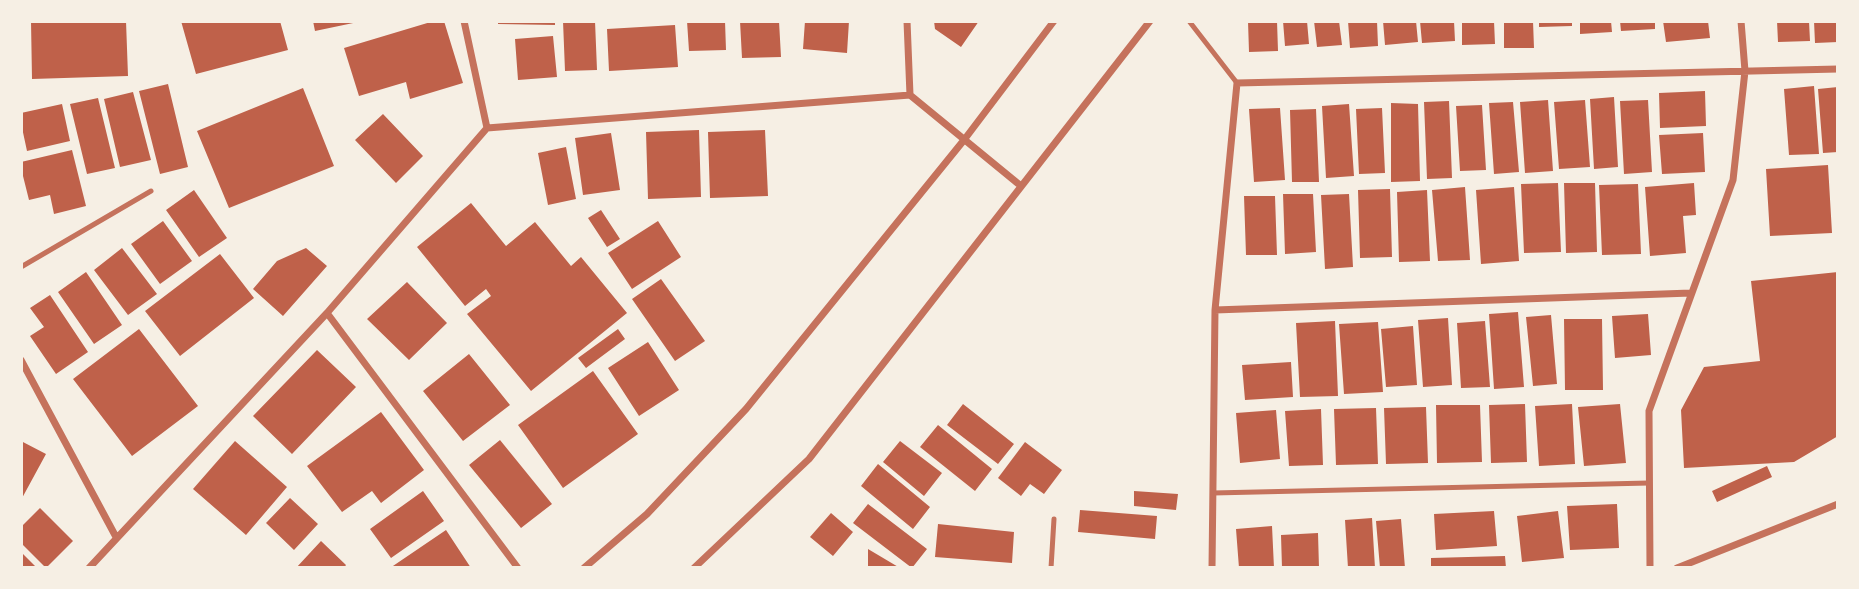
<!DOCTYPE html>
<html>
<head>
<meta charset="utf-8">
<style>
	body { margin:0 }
	#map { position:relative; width:1859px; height:589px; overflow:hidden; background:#f6efe4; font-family:Quicksand,sans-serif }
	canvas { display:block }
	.frame { position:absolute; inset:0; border:23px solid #f6efe4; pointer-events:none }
</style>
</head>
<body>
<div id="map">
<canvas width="1859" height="589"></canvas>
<div class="frame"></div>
</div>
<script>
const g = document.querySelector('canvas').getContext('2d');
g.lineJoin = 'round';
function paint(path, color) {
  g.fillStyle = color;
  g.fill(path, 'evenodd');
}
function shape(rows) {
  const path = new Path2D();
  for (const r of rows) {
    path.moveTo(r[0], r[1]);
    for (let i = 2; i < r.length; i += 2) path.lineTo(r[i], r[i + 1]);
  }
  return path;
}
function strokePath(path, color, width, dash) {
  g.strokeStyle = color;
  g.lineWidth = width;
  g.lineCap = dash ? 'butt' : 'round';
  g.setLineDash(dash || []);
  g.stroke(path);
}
const building = shape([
	[31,21,126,21,128,76,32,79],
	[181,21,280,21,288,50,196,74],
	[313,21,358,21,358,22,315,31],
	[434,21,444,21,463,83,410,99,406,82,359,96,344,48],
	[498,21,555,21,555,25,498,24],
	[563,21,595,21,597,70,565,71],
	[687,21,725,21,726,50,689,51],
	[740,21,779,21,781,57,742,58],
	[805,21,849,21,847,53,803,49],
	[934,21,979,21,961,47,935,29],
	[1248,21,1277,21,1278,51,1249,52],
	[1283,21,1307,21,1309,44,1285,46],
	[1314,21,1339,21,1342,45,1317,47],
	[1348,21,1377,21,1378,46,1350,48],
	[1383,21,1416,21,1418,42,1385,45],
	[1420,21,1454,21,1455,41,1422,43],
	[1462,21,1494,21,1495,44,1462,45],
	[1504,21,1533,21,1534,48,1504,48],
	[1539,21,1572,21,1572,26,1539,27],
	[1580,21,1611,21,1612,32,1580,34],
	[1620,21,1655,21,1655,29,1621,31],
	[1663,21,1708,21,1710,38,1666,42],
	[1777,21,1809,21,1810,41,1778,42],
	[1814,21,1838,21,1838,42,1815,43],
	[675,25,678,67,609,71,607,29],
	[553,36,557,77,518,80,515,39],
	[168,84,188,167,160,174,139,91],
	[1814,86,1819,154,1789,155,1784,89],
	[1838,87,1838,152,1823,153,1818,89],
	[303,88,334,166,229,208,197,131],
	[1705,91,1706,126,1660,128,1659,93],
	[133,92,151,160,120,167,104,99],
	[1614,97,1618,167,1594,169,1590,99],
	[98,98,115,168,87,174,70,104],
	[1548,100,1553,171,1525,173,1520,102],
	[1585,100,1590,167,1559,169,1554,102],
	[1648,100,1652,172,1624,174,1620,101],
	[1449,101,1452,178,1427,179,1424,102],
	[1513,102,1519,172,1494,174,1489,103],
	[1391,103,1418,104,1420,181,1391,182],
	[62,104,70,141,27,151,21,123,21,113],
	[1349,104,1354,176,1326,178,1322,106],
	[1482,105,1486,170,1460,171,1456,106],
	[1280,108,1285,180,1254,182,1249,109],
	[1382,108,1385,173,1359,174,1356,109],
	[1316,109,1319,182,1292,182,1290,110],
	[383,114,423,156,396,183,355,140],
	[699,130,701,197,648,199,646,132],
	[765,130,768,196,710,198,708,132],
	[611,133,620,190,583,195,575,138],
	[1703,133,1705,172,1662,174,1659,135],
	[566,147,576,199,548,205,538,153],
	[72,150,86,206,54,214,50,195,29,200,21,168,21,162],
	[1828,165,1832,233,1770,236,1766,169],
	[1558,183,1561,252,1524,253,1521,184],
	[1564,183,1595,183,1597,252,1566,253],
	[1694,183,1696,215,1683,216,1686,253,1650,256,1645,187],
	[1638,184,1641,254,1602,255,1599,185],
	[1465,187,1470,260,1438,261,1432,190],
	[1514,187,1519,261,1481,264,1476,190],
	[1390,189,1392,257,1360,258,1358,190],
	[194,190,227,238,199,257,166,210],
	[1427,190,1430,261,1399,262,1397,192],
	[1283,194,1313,194,1316,252,1285,254],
	[1349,194,1353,267,1325,269,1321,195],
	[1244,196,1275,196,1277,255,1246,255],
	[471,203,506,246,535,222,571,266,581,257,627,313,531,391,467,314,491,296,486,289,465,306,417,247],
	[601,210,620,239,607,247,588,218],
	[163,221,192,261,160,284,131,244],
	[658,221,681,257,632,289,608,253],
	[122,248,157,294,128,315,94,270],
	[306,248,327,266,283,316,253,289,277,261],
	[220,254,254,298,180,356,145,311],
	[86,272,122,325,94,344,58,292],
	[1838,272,1838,436,1794,462,1684,468,1681,410,1704,367,1760,361,1751,281],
	[661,279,705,341,675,361,632,299],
	[407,282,447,323,409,360,367,319],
	[50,295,88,352,56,374,30,336,44,327,30,308],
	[1518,312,1524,387,1494,389,1489,314],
	[1648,314,1651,355,1615,358,1612,316],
	[1551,315,1557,384,1533,386,1526,317],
	[1448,318,1452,385,1423,387,1418,320],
	[1564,319,1602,319,1603,390,1565,390],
	[1335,321,1338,396,1300,397,1296,323],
	[1485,321,1490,387,1461,388,1457,323],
	[1378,322,1383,392,1344,394,1339,324],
	[1413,326,1417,385,1386,387,1381,329],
	[139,329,198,406,132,456,73,379],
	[618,329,625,339,586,368,578,358],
	[648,342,679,390,639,416,608,368],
	[317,350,356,387,292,454,253,416],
	[469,354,510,405,463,441,423,391],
	[1291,362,1293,397,1245,400,1242,365],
	[593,371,638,434,563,488,518,425],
	[963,404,1014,444,998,464,947,425],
	[1525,404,1527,462,1491,463,1489,405],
	[1572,404,1575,464,1539,466,1535,406],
	[1620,404,1626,463,1584,466,1578,407],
	[1436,405,1480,405,1482,462,1437,463],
	[1426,407,1428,463,1386,464,1384,408],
	[1376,408,1378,464,1336,465,1334,409],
	[1321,409,1323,465,1289,466,1285,411],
	[1276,410,1280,459,1240,463,1236,413],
	[381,412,424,470,381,503,372,491,342,512,307,466],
	[938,425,992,469,975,491,920,447],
	[500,440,552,504,521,528,469,465],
	[21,441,46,454,21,500],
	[235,441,287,487,246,535,193,489],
	[900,441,942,473,924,496,883,462],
	[1025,442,1062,470,1044,494,1030,484,1021,496,998,478],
	[878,464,930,507,913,529,861,486],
	[1767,466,1772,477,1717,502,1712,491],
	[423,491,444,521,391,558,370,529],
	[1134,491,1178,494,1176,510,1134,506],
	[290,498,318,524,294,550,266,523],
	[868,504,927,549,912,568,853,523],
	[1617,504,1619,548,1570,550,1567,506],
	[40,508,73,541,46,568,21,543,21,527],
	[1080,510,1157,516,1155,539,1078,532],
	[1494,511,1497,546,1436,550,1434,514],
	[1558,511,1564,558,1522,562,1517,516],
	[831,513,853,532,833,556,810,537],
	[1372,518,1375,568,1348,568,1345,520],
	[1401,519,1405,568,1380,568,1376,521],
	[938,524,1014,532,1012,563,935,557],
	[1272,526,1274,568,1239,568,1236,529],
	[446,530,471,568,390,568],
	[1318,533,1319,568,1282,568,1281,535],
	[321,541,346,565,344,568,296,568],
	[868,549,900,568,868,568],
	[21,552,37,568,21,568],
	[1505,556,1506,568,1431,568,1431,558]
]);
const service = shape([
	[1189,21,1237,83],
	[21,267,151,191],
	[1213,493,1649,483],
	[1051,568,1054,519]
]);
const minor = shape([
	[464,21,487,128],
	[907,21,910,95],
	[1215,310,1691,293],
	[327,313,518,568],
	[21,360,116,537],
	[89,568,327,313,487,128,910,95,1021,186],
	[584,568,647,514,746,409,964,140,1054,21],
	[694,568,809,459,1150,21],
	[1212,568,1215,310,1237,83,1838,69],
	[1650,568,1649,411,1733,180,1745,71,1741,21],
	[1677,568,1838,504]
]);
paint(building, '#bf614a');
strokePath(service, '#c5725c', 5);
strokePath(minor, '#c5725c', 7);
</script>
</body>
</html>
